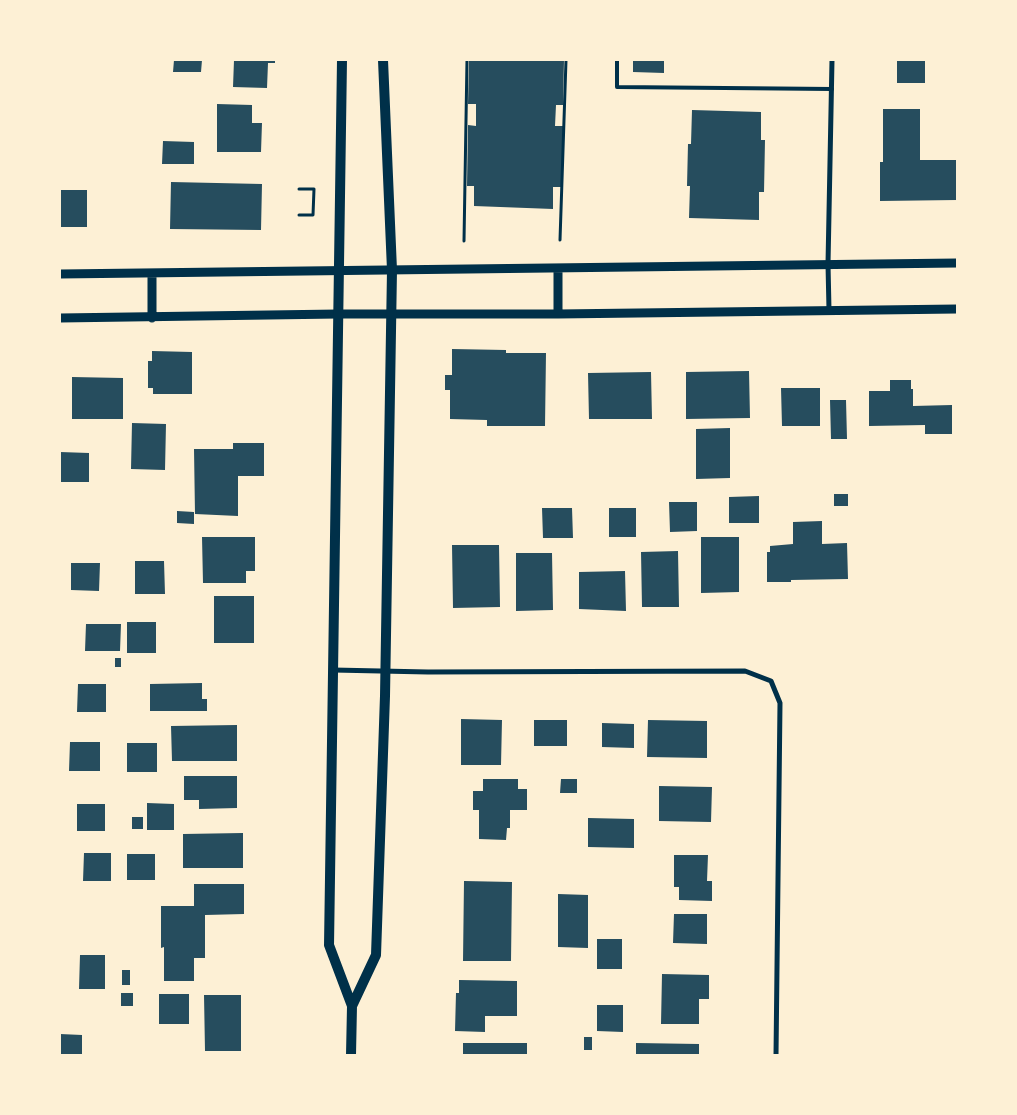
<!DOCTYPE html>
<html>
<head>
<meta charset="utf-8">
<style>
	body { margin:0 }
	#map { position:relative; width:1017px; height:1115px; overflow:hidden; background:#fdf0d5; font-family:Figtree,sans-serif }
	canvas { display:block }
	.frame { position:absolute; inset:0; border:61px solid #fdf0d5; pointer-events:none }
</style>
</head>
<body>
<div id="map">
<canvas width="1017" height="1115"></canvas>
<div class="frame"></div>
</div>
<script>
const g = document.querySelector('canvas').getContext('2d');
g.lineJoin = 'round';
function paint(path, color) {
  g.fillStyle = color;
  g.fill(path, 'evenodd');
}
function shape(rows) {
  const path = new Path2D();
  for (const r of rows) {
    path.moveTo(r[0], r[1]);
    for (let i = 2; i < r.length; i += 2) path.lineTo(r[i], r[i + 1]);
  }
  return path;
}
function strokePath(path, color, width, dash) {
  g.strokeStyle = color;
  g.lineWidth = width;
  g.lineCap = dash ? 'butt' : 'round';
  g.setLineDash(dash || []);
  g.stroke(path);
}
const building = shape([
	[174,60,202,60,201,72,173,72],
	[234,60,275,60,275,63,268,63,267,88,233,87],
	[469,60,564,60,563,105,556,105,555,126,563,126,562,187,553,187,553,209,474,206,474,186,467,186,468,125,476,126,476,104,468,104],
	[633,60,664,60,664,73,633,72],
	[897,60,925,60,925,83,897,83],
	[217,104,252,105,252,123,262,123,261,152,217,152],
	[883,109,920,109,920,160,957,160,957,200,880,201,880,162,883,162],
	[692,110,761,112,761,140,765,140,764,192,759,192,759,220,689,218,690,186,687,186,688,144,691,144],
	[163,141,194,142,194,164,162,164],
	[171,182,262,184,261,230,170,229],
	[60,190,87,190,87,227,60,227],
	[452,349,506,350,506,353,546,353,545,426,487,426,487,420,450,419,450,390,445,390,445,375,452,375],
	[152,351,192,352,192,394,153,394,153,388,148,388,148,361,152,361],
	[749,371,750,418,686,419,686,372],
	[651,372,652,419,589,419,588,373],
	[72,377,123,378,123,419,72,419],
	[890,380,911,380,911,389,913,389,913,406,952,405,952,434,925,434,925,425,869,426,869,391,890,391],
	[781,388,820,388,820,426,782,426],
	[830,400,846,400,847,439,831,439],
	[132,423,166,424,165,470,131,469],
	[730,428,730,478,696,479,696,429],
	[233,443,264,443,264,476,238,476,238,516,195,514,194,449,233,449],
	[60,452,89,453,89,482,60,482],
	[834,494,848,494,848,506,834,506],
	[759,496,759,523,729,523,729,497],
	[669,502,697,502,697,531,670,532],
	[542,508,572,508,573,538,543,538],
	[609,508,636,508,636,537,609,537],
	[177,511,194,512,194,524,177,523],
	[822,521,822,544,847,543,848,579,791,580,791,582,767,582,767,552,770,552,770,546,793,544,793,522],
	[202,537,255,537,255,571,246,571,246,583,203,583],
	[701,537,739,537,739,592,701,593],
	[452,545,499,545,500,607,453,608],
	[678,551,679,607,642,607,641,552],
	[516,553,552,553,553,610,516,611],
	[135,561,164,561,165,594,135,594],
	[71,563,100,563,99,591,71,590],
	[625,571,626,611,579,609,579,572],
	[214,596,254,596,254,643,214,643],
	[127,622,156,622,156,653,127,653],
	[86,624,121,624,120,651,85,651],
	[115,658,121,658,121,667,115,667],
	[202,683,202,699,207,699,207,711,150,711,150,684],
	[78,684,106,684,106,712,77,712],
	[461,719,502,720,501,765,461,765],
	[534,720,567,720,567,746,534,746],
	[648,720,707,721,707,758,647,757],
	[602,723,634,724,634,748,602,747],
	[237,725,237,761,172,761,171,726],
	[70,742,100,742,100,771,69,771],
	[127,743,157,743,157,772,127,772],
	[184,776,237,776,237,808,199,809,199,800,184,800],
	[483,779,518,779,518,789,527,789,527,810,510,810,510,828,507,828,506,840,479,839,479,810,473,810,473,791,483,791],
	[561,779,577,779,577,793,560,793],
	[659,786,712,787,711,822,659,821],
	[147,803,174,804,174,830,147,830],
	[77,804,105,804,105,831,77,831],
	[132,817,143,817,143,829,132,829],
	[588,818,634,819,634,848,588,847],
	[243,833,243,868,183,868,183,834],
	[84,853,111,853,111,881,83,881],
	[127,854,155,854,155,880,127,880],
	[674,855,708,855,707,881,712,881,712,901,679,900,679,887,674,887],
	[464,881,512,882,511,961,463,961],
	[194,884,244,884,244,914,205,915,205,958,194,958,194,981,164,981,164,947,161,948,161,906,194,906],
	[558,894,588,895,588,948,558,947],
	[674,914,707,914,707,944,673,943],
	[597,939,622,939,622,969,597,969],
	[80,955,105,955,105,989,79,989],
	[122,970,130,970,130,985,122,985],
	[662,974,709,975,709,999,699,999,699,1024,661,1024],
	[459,980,517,981,517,1016,485,1016,485,1032,455,1031,456,993,459,993],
	[121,993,133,993,133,1006,121,1006],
	[159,994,189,994,189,1024,159,1024],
	[204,995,241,995,241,1051,205,1051],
	[597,1005,623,1005,623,1032,597,1031],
	[60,1034,82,1035,82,1055,60,1055],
	[584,1037,592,1037,592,1050,584,1050],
	[463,1043,527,1043,527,1055,463,1055],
	[636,1043,699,1044,699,1055,636,1055]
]);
const path = shape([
	[299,215,313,215,314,189,299,189],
	[560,240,566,60],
	[464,241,467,60]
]);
const service = shape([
	[617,60,617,87,832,89]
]);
const minor = shape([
	[829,310,828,264,832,60],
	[333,670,428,672,745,671,771,681,780,703,776,1055]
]);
const tertiary = shape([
	[558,269,558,314],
	[60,274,957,263],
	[60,318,338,314,558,314,957,309],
	[152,318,152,273]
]);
const secondary = shape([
	[342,60,329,945,352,1006,351,1055],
	[352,1006,376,955,385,696,392,270,383,60]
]);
paint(building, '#264d5e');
strokePath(path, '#003049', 3);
strokePath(service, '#003049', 4);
strokePath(minor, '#003049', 5);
strokePath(tertiary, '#003049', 9);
strokePath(secondary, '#003049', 10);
</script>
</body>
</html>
